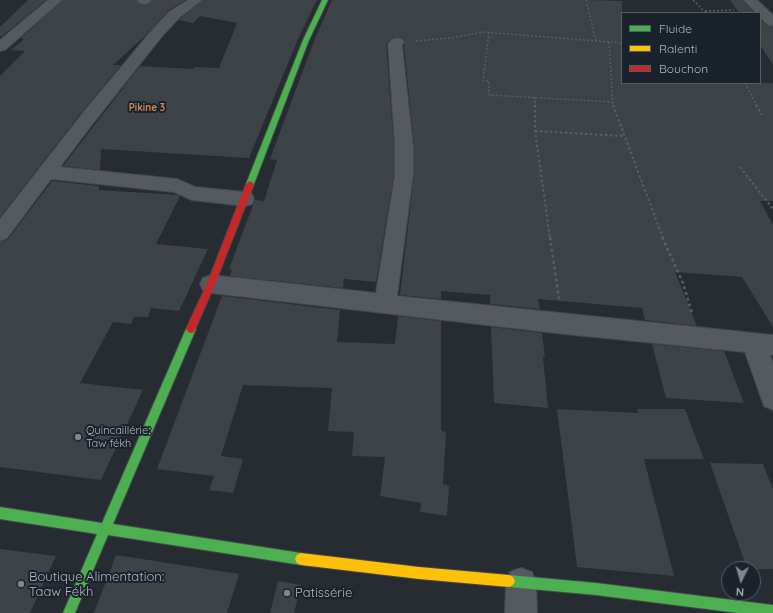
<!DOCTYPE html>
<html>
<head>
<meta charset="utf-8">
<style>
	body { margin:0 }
	#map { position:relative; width:773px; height:613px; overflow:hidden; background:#262c31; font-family:Quicksand,sans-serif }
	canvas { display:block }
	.legend { position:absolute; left:621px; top:12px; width:140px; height:72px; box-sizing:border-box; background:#1a222b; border:1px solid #555e68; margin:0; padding:5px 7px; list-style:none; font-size:12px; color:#aeb8c4 }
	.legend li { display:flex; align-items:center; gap:8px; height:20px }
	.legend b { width:20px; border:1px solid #555e68 }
	.north { position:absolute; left:721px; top:561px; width:40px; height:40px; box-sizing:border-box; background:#1a222b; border:1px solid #555e68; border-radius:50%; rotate:185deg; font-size:11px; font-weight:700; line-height:16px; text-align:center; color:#aeb8c4 }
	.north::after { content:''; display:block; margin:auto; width:14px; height:18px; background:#7e8791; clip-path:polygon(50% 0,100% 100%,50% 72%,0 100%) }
</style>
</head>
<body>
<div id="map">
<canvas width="773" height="613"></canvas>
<ul class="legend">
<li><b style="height:5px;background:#4caf50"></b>Fluide</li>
<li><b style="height:5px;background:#ffc107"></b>Ralenti</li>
<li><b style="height:5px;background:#c62828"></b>Bouchon</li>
</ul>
<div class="north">N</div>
</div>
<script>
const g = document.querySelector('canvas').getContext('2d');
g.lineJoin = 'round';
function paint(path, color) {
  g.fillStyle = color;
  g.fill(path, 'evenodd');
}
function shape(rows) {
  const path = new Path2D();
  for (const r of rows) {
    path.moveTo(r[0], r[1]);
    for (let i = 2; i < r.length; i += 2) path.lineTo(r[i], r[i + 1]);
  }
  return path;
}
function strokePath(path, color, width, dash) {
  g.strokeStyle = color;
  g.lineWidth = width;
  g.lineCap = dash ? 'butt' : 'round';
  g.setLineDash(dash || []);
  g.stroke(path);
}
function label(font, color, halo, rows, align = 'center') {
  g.font = font + ' Quicksand,sans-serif';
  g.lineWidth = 4;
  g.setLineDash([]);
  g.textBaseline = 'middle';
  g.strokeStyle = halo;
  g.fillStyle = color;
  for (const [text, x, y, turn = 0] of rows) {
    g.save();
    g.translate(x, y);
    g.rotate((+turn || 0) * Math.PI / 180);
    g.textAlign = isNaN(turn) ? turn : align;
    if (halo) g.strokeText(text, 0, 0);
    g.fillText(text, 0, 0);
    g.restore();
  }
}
const building = shape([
	[28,0,46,0,2,36,0,36,0,27],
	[63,0,136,0,139,4,145,5,150,4,152,0,185,0,168,11,145,36,113,65,121,65,81,113,0,217,0,76,25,51,11,50,24,39,21,38],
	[203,0,317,0,298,39,249,158,101,149,100,170,63,166,140,66,193,69,195,67,219,68,237,23,200,16,193,23,179,20],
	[332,0,588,0,622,1,622,83,773,83,773,201,760,201,773,225,773,327,742,277,675,272,697,326,645,320,642,308,538,299,540,309,490,304,490,295,441,291,441,299,400,295,414,175,414,146,404,45,405,41,402,38,397,37,391,38,386,44,394,146,394,175,376,282,344,279,343,288,230,276,232,270,229,269,255,200,264,201,277,160,270,159,314,41],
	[730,0,743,0,754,13,739,13],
	[760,19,767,26,773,27,773,65,760,45],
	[52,181,99,186,99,190,178,195,180,196,156,244,208,249,179,311,151,308,148,317,134,317,131,324,113,322,80,383,143,390,101,480,0,467,0,242,8,239],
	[222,296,340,310,337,342,395,344,398,316,441,321,441,431,446,432,443,484,449,486,447,516,420,512,421,503,380,496,385,457,352,456,354,432,328,431,332,388,243,385,221,456,243,459,233,493,209,490,214,476,157,469],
	[491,327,542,333,545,357,543,357,548,408,494,403],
	[652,344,724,351,744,403,666,398],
	[557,409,639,413,637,409,685,409,704,459,644,459,674,576,577,567],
	[710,463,763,464,773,489,773,569,747,569],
	[0,549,56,556,30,613,0,613],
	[116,555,239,574,227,613,94,613],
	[278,581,301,585,294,613,270,613]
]);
const pathFar2 = shape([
	[586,0,596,41],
	[693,0,706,13],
	[705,11,734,10],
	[489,32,483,81,489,81,489,95,612,102],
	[416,41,450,38,483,32,622,43],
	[609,42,613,106],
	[745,83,757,106],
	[535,97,535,106]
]);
const pathFar1 = shape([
	[535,105,535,131,550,238],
	[613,105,663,238],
	[756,105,762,115],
	[535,131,623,136],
	[740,167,773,209]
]);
const path = shape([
	[550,237,559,299],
	[662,237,683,283,692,313]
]);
const street = shape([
	[48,0,62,0,5,50,0,51,0,40,48,0],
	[137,0,151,0,149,3,145,4,139,3,137,0],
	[188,0,202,0,179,18,163,35,94,122,60,167,177,179,195,187,245,192,252,194,254,199,252,204,245,206,192,200,174,192,51,179,7,238,0,241,0,219,82,114,153,29,169,12,188,0],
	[744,0,757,0,773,15,773,26,768,25,760,17,760,13,756,13,744,0],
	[397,38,402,39,404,42,402,45,413,146,413,175,397,296,773,335,773,355,770,355,773,364,773,410,764,406,745,352,564,334,211,293,203,290,200,284,203,278,211,275,376,293,395,175,395,146,388,44,392,39,397,38],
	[521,568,532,572,536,583,537,613,505,613,506,583,510,572,521,568]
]);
const fast = shape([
	[322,0,328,0,309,40,254,184,253,186,247,186,246,184,303,40,322,0],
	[191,325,194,326,196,329,113,524,301,553,305,555,307,559,305,563,301,565,108,535,75,613,63,613,97,534,0,519,0,507,102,523,186,329,188,326,191,325],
	[509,575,596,583,773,605,773,613,738,613,596,595,509,587,505,585,503,581,505,577,509,575]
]);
const slow = shape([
	[301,553,419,567,509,575,513,577,515,581,513,585,509,587,419,579,301,565,297,563,295,559,297,555,301,553]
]);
const jam = shape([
	[250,181,254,184,215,284,194,332,191,333,188,332,186,329,207,284,246,184,250,181]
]);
const markers = [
	[78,437,4,"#7e8791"],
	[21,584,4,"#7e8791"],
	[287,593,4,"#7e8791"]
];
const farNeighbourhoodnames = [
	["Pikine 3",147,108]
];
const poiNames = [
	["Quincaillérie:",86,431],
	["Taw fékh",86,444]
];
const nearPoinames = [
	["Boutique Alimentation:",29,577],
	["Taaw Fékh",29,592],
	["Patissérie",295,593]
];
paint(building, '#3e4348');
strokePath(street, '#43484c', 2);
strokePath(fast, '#43484c', 2);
strokePath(slow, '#43484c', 2);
strokePath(jam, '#43484c', 2);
strokePath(pathFar2, '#585f65', 1.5, [2, 2]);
strokePath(pathFar1, '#585f65', 2, [2.5, 2.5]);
strokePath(path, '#585f65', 2.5, [3, 3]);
paint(street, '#555a60');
paint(fast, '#4caf50');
paint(slow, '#ffc107');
paint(jam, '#c62828');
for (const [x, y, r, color] of markers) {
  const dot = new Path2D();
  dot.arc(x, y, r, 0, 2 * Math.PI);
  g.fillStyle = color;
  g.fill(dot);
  strokePath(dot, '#1a222b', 1.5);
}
label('bold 10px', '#cf865e', '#1a222b', farNeighbourhoodnames);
label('11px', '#aeb8c4', '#1a222b', poiNames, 'left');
label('13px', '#aeb8c4', '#1a222b', nearPoinames, 'left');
</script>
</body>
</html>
